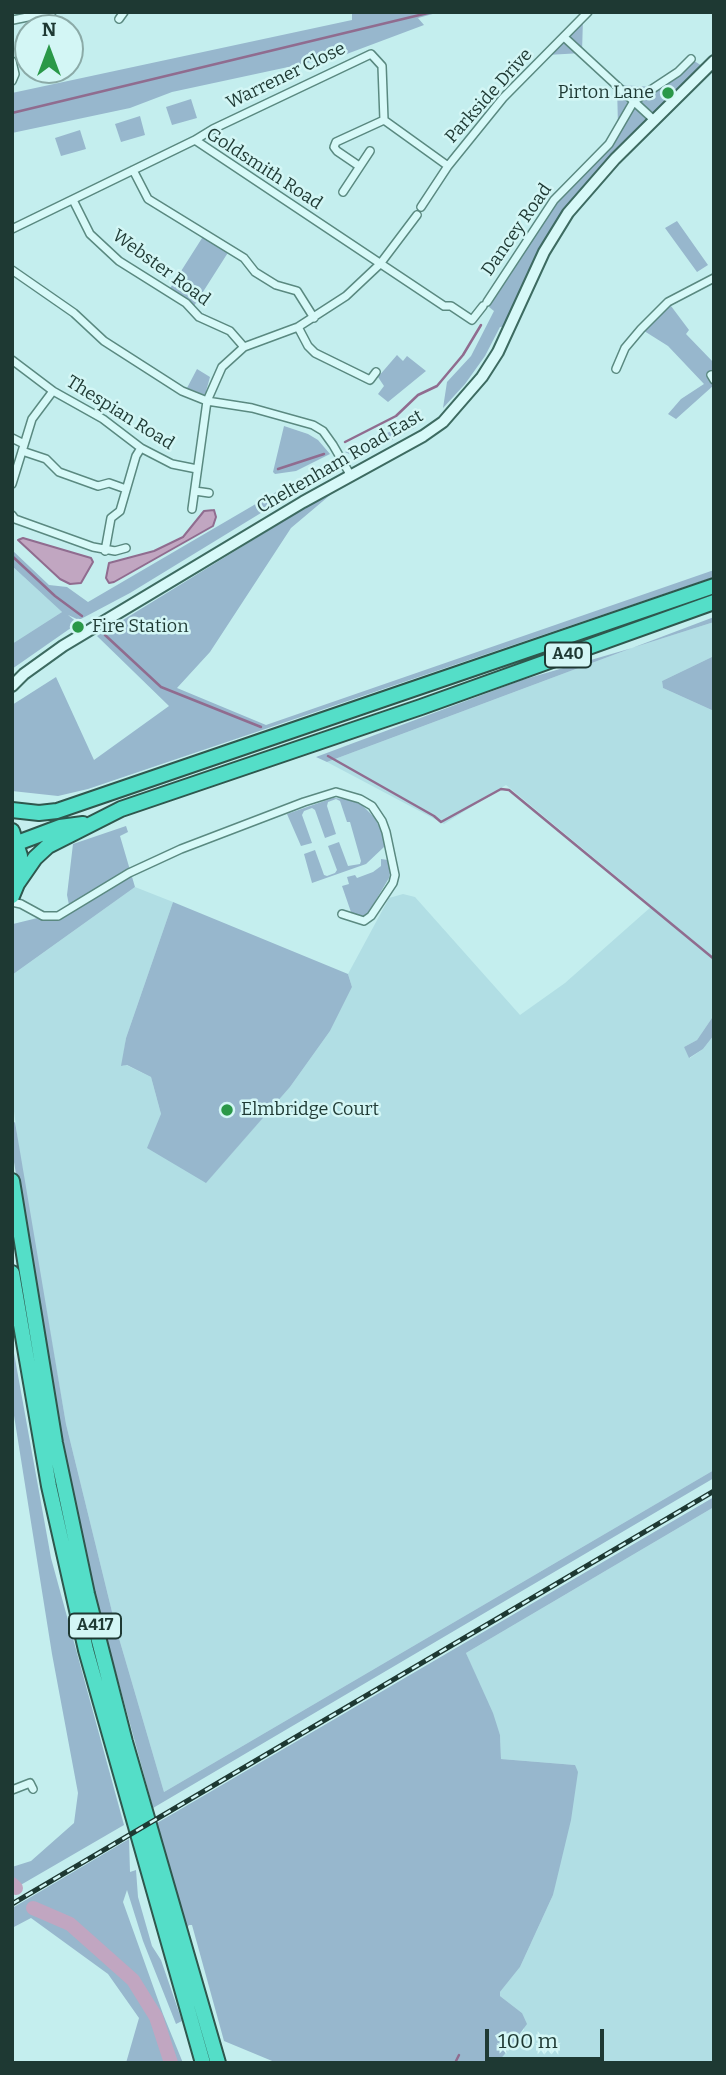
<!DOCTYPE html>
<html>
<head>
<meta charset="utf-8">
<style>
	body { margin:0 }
	#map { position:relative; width:726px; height:2075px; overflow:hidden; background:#c4eeee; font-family:Bitter,serif }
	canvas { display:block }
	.frame { position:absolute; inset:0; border:14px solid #1e3933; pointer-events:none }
	.north { position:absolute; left:14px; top:14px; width:70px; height:70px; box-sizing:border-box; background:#d3f6f5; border:2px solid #8baaa7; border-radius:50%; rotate:0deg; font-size:19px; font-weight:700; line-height:28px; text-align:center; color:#1e3933 }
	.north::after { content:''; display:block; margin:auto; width:24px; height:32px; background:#2a9848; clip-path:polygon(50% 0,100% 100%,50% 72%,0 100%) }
	.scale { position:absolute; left:485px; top:2029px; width:119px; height:32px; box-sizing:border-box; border:4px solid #1e3933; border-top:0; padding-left:9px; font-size:21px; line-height:24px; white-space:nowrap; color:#1e3933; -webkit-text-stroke:5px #d3f6f5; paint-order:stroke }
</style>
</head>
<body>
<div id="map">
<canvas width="726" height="2075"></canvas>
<div class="frame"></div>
<div class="north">N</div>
<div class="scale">100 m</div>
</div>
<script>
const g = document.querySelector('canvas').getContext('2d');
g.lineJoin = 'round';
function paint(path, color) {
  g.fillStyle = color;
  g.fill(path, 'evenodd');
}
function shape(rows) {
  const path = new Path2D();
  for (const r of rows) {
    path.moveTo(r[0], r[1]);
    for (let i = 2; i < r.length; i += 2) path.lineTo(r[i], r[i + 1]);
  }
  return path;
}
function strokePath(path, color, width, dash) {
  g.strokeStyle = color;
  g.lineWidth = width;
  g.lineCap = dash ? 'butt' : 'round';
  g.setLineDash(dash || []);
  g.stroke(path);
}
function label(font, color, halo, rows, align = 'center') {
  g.font = font + ' Bitter,serif';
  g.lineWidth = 5;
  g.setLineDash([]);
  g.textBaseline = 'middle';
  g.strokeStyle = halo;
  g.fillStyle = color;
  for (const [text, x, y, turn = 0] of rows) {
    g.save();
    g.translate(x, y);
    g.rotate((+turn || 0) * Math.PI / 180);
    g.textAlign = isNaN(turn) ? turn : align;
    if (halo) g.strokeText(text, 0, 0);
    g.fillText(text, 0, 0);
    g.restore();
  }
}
const farmland = shape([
	[12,566,62,612,12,644],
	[714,622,714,656,662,681,663,688,714,711,714,1015,697,1040,684,1047,690,1058,703,1049,714,1035,714,1470,164,1792,116,1628,66,1424,21,1165,12,1096,12,975,135,887,173,902,126,1038,122,1066,126,1065,151,1077,161,1114,206,1182,290,1087,330,1031,352,987,348,974,389,898,403,894,415,897,520,1015,565,983,652,906,506,785,444,824,327,762,632,648],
	[714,1507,714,2063,497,2063,524,2030,522,2013,500,1996,500,1992,520,1967,553,1895,575,1765,501,1759,500,1735,466,1653]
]);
const green = shape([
	[352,12,440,12,418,18,424,25,344,55,172,92,130,108,12,133,12,93,352,20],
	[583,18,582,53,547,55],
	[691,59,707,69,568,213,512,326,500,327,485,356,465,384,443,408,447,382,471,356,494,311,489,307,554,200,609,144,618,127,617,85,656,87],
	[191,99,197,118,172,125,166,107],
	[140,116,145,135,121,142,115,124],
	[80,130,86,149,61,156,55,138],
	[677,221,708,265,697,272,665,228],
	[204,235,229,251,194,306,169,290],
	[668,302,689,330,686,334,714,363,714,385,676,419,668,414,681,399,704,384,668,346,641,329],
	[397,355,403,361,407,356,426,371,388,402,378,394,384,386,378,377],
	[197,369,210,377,205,395,187,388],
	[409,423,416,427,358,458,345,452],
	[284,426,308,434,318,440,330,454,296,471,275,474,273,472],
	[331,460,328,472,130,593,79,620,68,615,78,623,12,669,12,644,62,612,12,566,12,550,49,585,67,587,88,602],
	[342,485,291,528,210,652,177,688,266,725,714,570,714,577,88,789,58,796,12,791,12,705,56,677,94,760,169,706,97,636],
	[714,617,714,622,632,648,327,762,316,757,522,680,632,648],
	[714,656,714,711,663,688,662,681],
	[333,798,347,799,362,805,375,818,384,837,384,847,366,864,312,883,304,854,315,850,324,875,327,876,335,873,337,870,328,846,339,842,348,866,360,864,361,861,350,822,347,822,340,801,336,799,328,802,327,806,336,834,325,838,315,810,312,808,304,811,302,815,312,843,301,846,287,814],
	[126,826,128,832,120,836,135,887,12,975,13,924,70,910,67,895,73,844],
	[381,859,388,860,391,868,389,878,367,915,362,918,352,915,342,886,349,884,347,877,355,875,357,878,373,872,381,866],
	[173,902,348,974,352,987,330,1031,290,1087,206,1183,147,1148,161,1114,151,1077,127,1065,121,1066,126,1038],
	[714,1015,714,1035,703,1049,689,1058,684,1047,697,1040],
	[15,1122,66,1424,116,1628,164,1792,714,1470,714,1478,153,1808,97,1603,58,1426,12,1150,12,1124],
	[12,1342,51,1558,124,1825,12,1890,12,1867,31,1861,74,1823,78,1793,52,1654,12,1403],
	[714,1497,714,1507,466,1653,493,1713,500,1735,501,1759,575,1765,578,1772,571,1820,553,1895,520,1967,500,1992,500,1996,522,2013,527,2024,504,2055,497,2063,277,2063,224,2041,192,1925,189,1925,186,1930,157,1823],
	[129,1839,130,1872,136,1870,138,1897,152,1946,161,1960,182,2021,176,2024,143,1941,127,1890,123,1902,163,2014,183,2063,126,2063,139,2018,108,1974,31,1918,12,1928,12,1909,14,1907]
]);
const water = shape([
	[214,510,216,517,213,526,114,582,109,583,106,578,109,563,154,551,183,537,204,511,214,510],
	[23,538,91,558,93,562,81,583,70,584,60,579,18,540,23,538]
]);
const stream = shape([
	[12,113,432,12],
	[345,442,396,416,418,395,437,386,463,355,481,325],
	[278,469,324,454],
	[12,556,55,596,82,616],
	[105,635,161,687,261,727],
	[328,756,434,816,441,822,501,789,509,790,714,959],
	[455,2063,459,2055]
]);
const river = shape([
	[12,1884,16,1888],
	[33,1908,70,1924,133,1980,156,2017,171,2063]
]);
const street = shape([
	[119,19,124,12],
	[13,20,52,12],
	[564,37,654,120],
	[12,61,15,74,12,81],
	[195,140,213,129,371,54,382,66,384,120,448,166],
	[359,166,337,151,334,147,336,142,384,120],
	[133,170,148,199,244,258,255,272,276,285,297,291,314,318],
	[343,192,370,151],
	[73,200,90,234,119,261,186,303,199,317,230,331,244,347],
	[421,207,448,166,503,98,588,12],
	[12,229,195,140,444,306,451,306,472,320,483,306],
	[12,270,74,313,104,341,182,391,207,401,252,408,313,425,323,431,333,445,351,476],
	[487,302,554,200,609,144,634,101,678,72,691,59],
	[298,327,308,346,315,353,370,380,376,372],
	[12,360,53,391,103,419,141,448,172,464,197,469],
	[616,369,625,348,641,329,668,302,714,278],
	[711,375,714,380],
	[12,438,24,444],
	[22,451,46,459,59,472,98,486,109,483,126,489],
	[12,484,32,419,53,391],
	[195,491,209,493],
	[192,509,207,401,222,367,244,347,298,327,346,296,380,264,417,215],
	[12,515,15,519,93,547,115,551,126,548],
	[105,551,111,518,120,511,136,456,141,448],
	[12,902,21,904,43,916,58,916,129,873,181,849,304,802,336,792,360,799,372,806,382,821,386,832,395,875,393,883,371,916,364,921,342,914],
	[12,1790,30,1783,33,1789]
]);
const secondary = shape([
	[12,686,24,674,63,646,303,502,423,436,443,422,482,377,498,352,544,252,568,213,615,159,714,61]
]);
const highway = shape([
	[12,810,39,813,57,811,714,586],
	[12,831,20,856,17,884,12,896],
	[12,845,60,827,83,824],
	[17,884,35,858,48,846,121,809,421,707,714,602],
	[12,1181,55,1443,87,1594,125,1742,218,2063],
	[12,1273,49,1486,86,1650,203,2063]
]);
const rail = shape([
	[12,1904,714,1491]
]);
const markers = [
	[668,93,7,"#2a9848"],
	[78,627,7,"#2a9848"],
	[227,1110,7,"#2a9848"]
];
const shields = [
	[568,655,46],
	[95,1626,52]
];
const shieldNames = [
	["A40",568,655],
	["A417",95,1626]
];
const streetNames = [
	["Warrener Close",286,76,-26],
	["Parkside Drive",489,96,-48],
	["Goldsmith Road",264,169,33],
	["Dancey Road",517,230,-55],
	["Webster Road",161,268,36],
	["Thespian Road",120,413,32],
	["Cheltenham Road East",340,462,-30]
];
const poiNames = [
	["Pirton Lane",654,93,"right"],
	["Fire Station",92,627],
	["Elmbridge Court",241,1110]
];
paint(farmland, '#b1dee4');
paint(green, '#97b7cd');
paint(water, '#c1a6c1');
strokePath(water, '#906c8f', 2);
strokePath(stream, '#906c8f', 2.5);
strokePath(river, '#c1a6c1', 14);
strokePath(street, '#5a8980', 10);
strokePath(secondary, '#3d6b61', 14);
strokePath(highway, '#2e574d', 18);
strokePath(street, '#d7f9f8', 7);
strokePath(secondary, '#d7f9f8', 10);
strokePath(highway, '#54dec8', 14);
strokePath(rail, '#1e3933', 5);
strokePath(rail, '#d3f6f5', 2.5, [8]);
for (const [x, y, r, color] of markers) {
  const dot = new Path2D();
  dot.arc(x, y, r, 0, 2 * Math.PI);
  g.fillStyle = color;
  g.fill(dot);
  strokePath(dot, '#d3f6f5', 2.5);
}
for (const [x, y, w] of shields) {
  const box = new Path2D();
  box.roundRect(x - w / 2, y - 12.5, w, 25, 5);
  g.fillStyle = '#d3f6f5';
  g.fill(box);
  strokePath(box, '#1e3933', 2);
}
label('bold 16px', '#1e3933', null, shieldNames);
label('18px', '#1e3933', '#d3f6f5', streetNames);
label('18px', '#1e3933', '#d3f6f5', poiNames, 'left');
</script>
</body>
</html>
